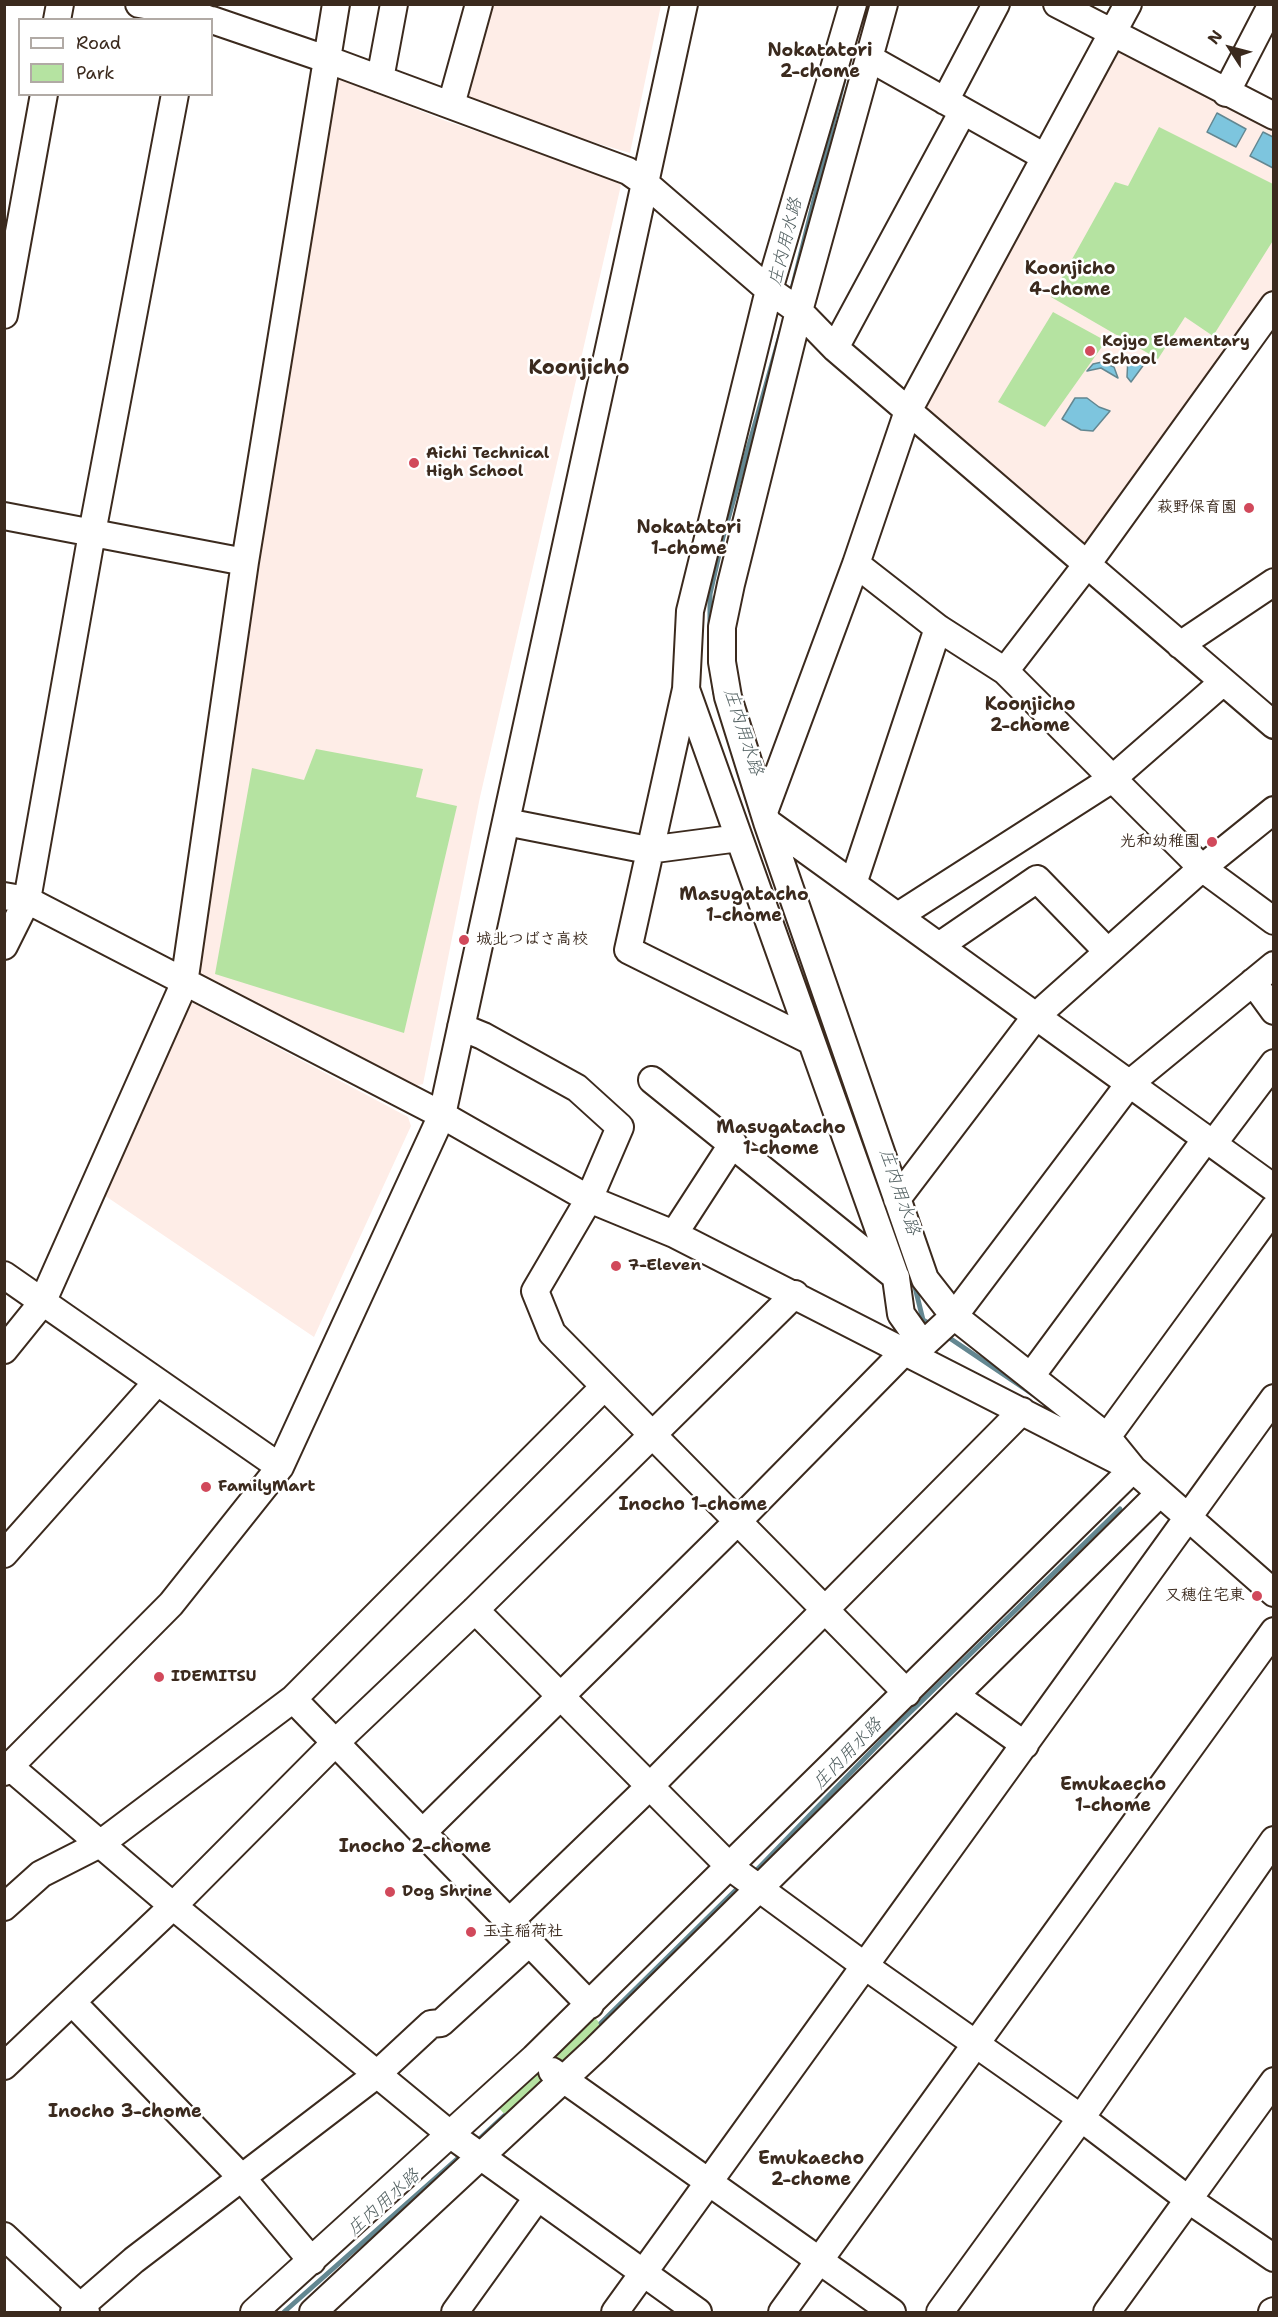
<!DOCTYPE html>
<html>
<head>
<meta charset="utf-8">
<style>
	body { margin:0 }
	#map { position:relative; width:1278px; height:2317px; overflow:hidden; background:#fff; font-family:"Shantell Sans",sans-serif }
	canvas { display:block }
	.frame { position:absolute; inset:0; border:6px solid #3b2a1e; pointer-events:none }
	.legend { position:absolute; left:18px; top:18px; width:195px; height:78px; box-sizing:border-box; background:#fff; border:2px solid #b1aaa5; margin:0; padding:8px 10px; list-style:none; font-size:18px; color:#3b2a1e }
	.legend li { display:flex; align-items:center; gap:12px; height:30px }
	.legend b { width:30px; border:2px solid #b1aaa5 }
	.north { position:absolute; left:1200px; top:18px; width:60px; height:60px; -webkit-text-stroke:4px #fff; paint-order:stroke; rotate:306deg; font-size:16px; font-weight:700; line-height:24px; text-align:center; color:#3b2a1e }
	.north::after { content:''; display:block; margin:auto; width:21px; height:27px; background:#3b2a1e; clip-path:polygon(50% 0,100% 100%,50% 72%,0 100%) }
</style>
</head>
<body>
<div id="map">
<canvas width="1278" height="2317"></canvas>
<div class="frame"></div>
<ul class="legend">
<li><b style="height:8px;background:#fff"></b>Road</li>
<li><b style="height:16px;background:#b5e3a1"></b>Park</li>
</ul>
<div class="north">N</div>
</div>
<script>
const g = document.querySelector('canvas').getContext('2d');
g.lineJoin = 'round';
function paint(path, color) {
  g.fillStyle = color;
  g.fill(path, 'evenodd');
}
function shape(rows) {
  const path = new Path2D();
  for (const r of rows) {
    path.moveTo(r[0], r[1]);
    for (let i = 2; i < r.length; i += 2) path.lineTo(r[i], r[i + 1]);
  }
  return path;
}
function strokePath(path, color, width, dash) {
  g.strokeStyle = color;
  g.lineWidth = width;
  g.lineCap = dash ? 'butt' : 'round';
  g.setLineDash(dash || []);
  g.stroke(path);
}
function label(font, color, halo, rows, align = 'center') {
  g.font = font + ' "Shantell Sans","Klee One",sans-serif';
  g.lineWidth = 5;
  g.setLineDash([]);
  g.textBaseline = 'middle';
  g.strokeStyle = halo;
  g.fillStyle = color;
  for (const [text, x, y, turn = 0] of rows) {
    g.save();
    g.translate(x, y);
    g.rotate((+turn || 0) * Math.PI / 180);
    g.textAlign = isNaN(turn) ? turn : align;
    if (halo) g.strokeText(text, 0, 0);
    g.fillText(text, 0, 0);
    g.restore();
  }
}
const built = shape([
	[492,5,661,5,630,153,467,105],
	[1123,45,1273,125,1273,290,1091,541,1082,544,918,411,1114,48],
	[332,76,446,121,618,179,621,185,480,797,423,1084,412,1087,201,974,197,967,326,81],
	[193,1003,408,1117,411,1126,314,1337,101,1193,184,1005]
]);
const green = shape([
	[1159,127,1273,184,1274,239,1213,336,1185,317,1158,359,1051,297,1115,182,1128,186],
	[1053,312,1106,341,1045,427,998,402],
	[316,749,423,769,416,797,457,806,404,1033,215,974,252,768,304,780],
	[590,2013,606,2029,565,2067,549,2055],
	[534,2071,552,2084,511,2121,494,2103]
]);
const water = shape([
	[1217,113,1246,129,1236,147,1207,132,1217,113],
	[1263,132,1273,137,1273,168,1250,156,1263,132],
	[1133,355,1145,363,1131,382,1127,377,1128,357,1133,355],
	[1102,362,1114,367,1118,378,1101,368,1087,371,1093,364,1102,362],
	[1075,398,1087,398,1099,407,1110,411,1093,431,1081,430,1062,419,1075,398]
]);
const stream = shape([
	[790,297,847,67],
	[710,628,710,594,723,537,781,332],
	[712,674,715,694],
	[857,1121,908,1273,913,1279,923,1320,933,1326],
	[945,1335,1037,1397],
	[751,1876,898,1724,1120,1509],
	[601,2023,742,1884],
	[474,2144,504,2116],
	[284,2312,465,2152]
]);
const minor = shape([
	[139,4,191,13,210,20],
	[853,4,769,290,690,611,686,689,896,1278,901,1314,923,1345],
	[884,4,799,311,731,584,722,627,722,662,728,697,767,822,925,1279,954,1316,1107,1437,1133,1469,1274,1593],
	[1057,4,1274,116],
	[57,20,60,4],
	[212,20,326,59,628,171,645,183,769,290,799,311,835,348,1274,725],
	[869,58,1045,157],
	[380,79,394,4],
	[1226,93,1272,4],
	[945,101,996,4],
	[451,105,479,4],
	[4,315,44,94],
	[835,348,963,111],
	[4,516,245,562],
	[856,564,938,628,1005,671,1202,868,1274,921],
	[1180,645,1274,582],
	[1005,671,1088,563,1274,305],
	[686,689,628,950,811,1041],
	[764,812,856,564,908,411,1128,4],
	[506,822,648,850,739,838],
	[767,822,1274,1188],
	[853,884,938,628],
	[4,896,27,900,442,1115,589,1199,674,1234,1124,1464],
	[898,916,1112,779,1222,683],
	[4,946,27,900,92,533,175,94],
	[939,946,1037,879,1107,951],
	[1253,982,1274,1011],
	[461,1027,483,1036,577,1088,620,1127,589,1199,535,1291,552,1333,907,1693],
	[652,1080,896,1277],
	[1213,1144,1274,1063],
	[897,1199,1036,1016,1202,868,1274,810],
	[674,1234,733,1143],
	[4,1275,280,1467],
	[4,1350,42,1303,184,984,245,562,336,4],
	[913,1354,954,1316,1129,1084,1274,965],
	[1031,1376,1206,1139],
	[1107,1437,1274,1208],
	[4,1554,157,1382],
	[475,1610,730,1867,865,1966,1081,2118,1189,2200,1274,2258],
	[956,1696,1025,1745],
	[293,1699,590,2005],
	[10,1767,173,1906,451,2135,698,2312],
	[4,1772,171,1604,280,1467,442,1115,684,4],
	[423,1832,737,1522,905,1351],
	[4,1907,41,1874,100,1844,293,1699,604,1387],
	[509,1922,650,1786,1022,1411],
	[72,2002,242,2178,312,2261],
	[4,2066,173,1906,334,1744,475,1610,795,1294],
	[552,2071,892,2312],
	[4,2236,86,2312],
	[74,2312,134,2260,376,2075,431,2024,441,2023,529,1943],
	[254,2312,534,2058,1133,1469],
	[313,2312,595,2050,1160,1493],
	[455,2312,537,2198],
	[615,2312,1274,1398],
	[782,2312,1274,1631],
	[940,2312,1081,2118,1274,1840],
	[1107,2312,1274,2081],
	[1272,2312,1274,2311]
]);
const markers = [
	[1090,351,6,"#d1495b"],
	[414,463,6,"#d1495b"],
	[1249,508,6,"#d1495b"],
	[1212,842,6,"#d1495b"],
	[464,940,6,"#d1495b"],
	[616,1266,6,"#d1495b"],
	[206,1487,6,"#d1495b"],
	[1257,1596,6,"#d1495b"],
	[159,1677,6,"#d1495b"],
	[390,1892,6,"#d1495b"],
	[471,1932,6,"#d1495b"]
];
const poiNames = [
	["Kojyo Elementary",1102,342],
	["School",1102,360],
	["Aichi Technical",426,454],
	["High School",426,472],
	["萩野保育園",1237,508,"right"],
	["光和幼稚園",1200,842,"right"],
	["城北つばさ高校",476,940],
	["7-Eleven",628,1266],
	["FamilyMart",218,1487],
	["又穂住宅東",1245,1596,"right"],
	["IDEMITSU",171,1677],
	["Dog Shrine",402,1892],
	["玉主稲荷社",483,1932]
];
const neighbourhoodNames = [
	["Nokatatori",820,51],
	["2-chome",820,72],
	["Koonjicho",1070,269],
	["4-chome",1070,290],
	["Nokatatori",689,528],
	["1-chome",689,549],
	["Koonjicho",1030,705],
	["2-chome",1030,726],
	["Masugatacho",744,895],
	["1-chome",744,916],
	["Masugatacho",781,1128],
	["1-chome",781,1149],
	["Inocho 1-chome",693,1505],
	["Emukaecho",1113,1785],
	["1-chome",1113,1806],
	["Inocho 2-chome",415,1847],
	["Inocho 3-chome",125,2112],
	["Emukaecho",811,2159],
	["2-chome",811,2180]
];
const waterNames = [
	["庄内用水路",786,242,-76],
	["庄内用水路",743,732,72],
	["庄内用水路",899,1192,71],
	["庄内用水路",848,1754,-46],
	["庄内用水路",384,2203,-42]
];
const quarterNames = [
	["Koonjicho",579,369]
];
paint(built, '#feede7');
paint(green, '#b5e3a1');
paint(water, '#7dc5de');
strokePath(water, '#638791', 1.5);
strokePath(stream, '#638791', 5);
strokePath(minor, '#3b2a1e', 30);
strokePath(minor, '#fff', 26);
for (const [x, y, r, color] of markers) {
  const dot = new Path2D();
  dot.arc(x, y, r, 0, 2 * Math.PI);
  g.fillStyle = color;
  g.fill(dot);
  strokePath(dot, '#fff', 2);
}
label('bold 16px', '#3b2a1e', '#fff', poiNames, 'left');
label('bold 18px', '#3b2a1e', '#fff', neighbourhoodNames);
label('italic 18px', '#526061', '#fff', waterNames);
label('bold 20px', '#3b2a1e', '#fff', quarterNames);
</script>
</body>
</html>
